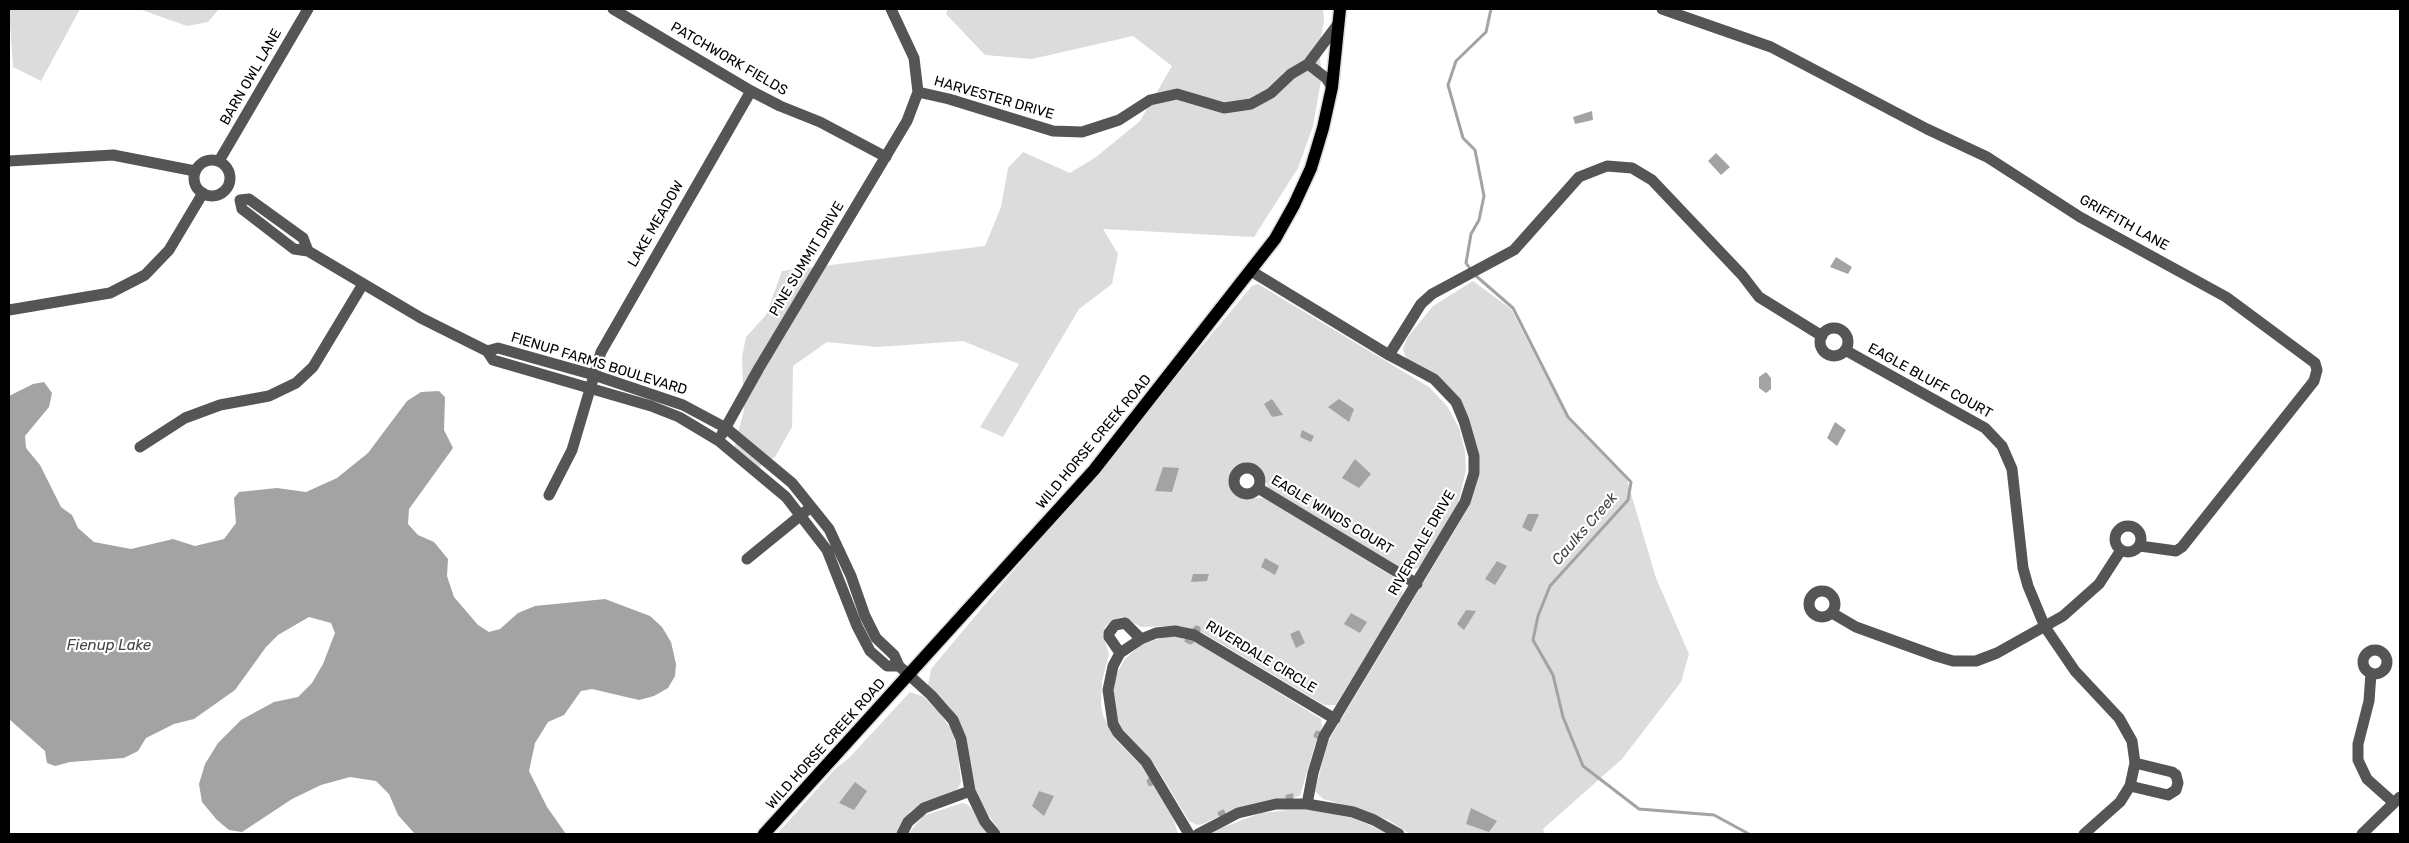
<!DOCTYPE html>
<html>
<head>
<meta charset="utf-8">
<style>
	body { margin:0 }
	#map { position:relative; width:2409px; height:843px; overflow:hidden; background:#fff; font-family:Rubik,sans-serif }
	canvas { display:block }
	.frame { position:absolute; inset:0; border:10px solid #000; pointer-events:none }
</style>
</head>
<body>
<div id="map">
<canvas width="2409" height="843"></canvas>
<div class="frame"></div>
</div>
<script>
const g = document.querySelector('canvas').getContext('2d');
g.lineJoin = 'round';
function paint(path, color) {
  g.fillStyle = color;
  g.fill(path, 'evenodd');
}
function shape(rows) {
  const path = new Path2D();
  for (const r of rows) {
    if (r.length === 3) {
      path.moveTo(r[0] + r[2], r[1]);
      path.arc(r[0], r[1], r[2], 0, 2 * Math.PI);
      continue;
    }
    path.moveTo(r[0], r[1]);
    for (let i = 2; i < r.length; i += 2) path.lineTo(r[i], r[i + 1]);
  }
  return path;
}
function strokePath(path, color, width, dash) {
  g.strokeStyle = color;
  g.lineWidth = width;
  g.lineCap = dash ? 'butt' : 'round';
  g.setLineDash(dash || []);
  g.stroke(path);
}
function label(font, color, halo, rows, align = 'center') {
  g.font = font + ' Rubik,sans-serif';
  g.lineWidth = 4.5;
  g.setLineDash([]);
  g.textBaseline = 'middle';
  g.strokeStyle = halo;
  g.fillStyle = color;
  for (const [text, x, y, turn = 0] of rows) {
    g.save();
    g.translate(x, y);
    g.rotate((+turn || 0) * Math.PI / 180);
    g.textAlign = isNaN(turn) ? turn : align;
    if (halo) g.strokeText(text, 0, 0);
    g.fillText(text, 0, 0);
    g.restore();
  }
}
const green = shape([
	[9,9,80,9,41,81,13,67],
	[139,9,219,9,208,22,187,26],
	[948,9,1323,9,1324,20,1319,50,1322,75,1313,126,1298,168,1254,237,1103,229,1118,254,1112,284,1079,309,1003,437,980,427,1019,364,963,341,877,347,827,342,793,366,792,427,775,457,758,468,732,457,744,410,742,357,746,337,766,315,782,271,985,246,1001,207,1008,168,1023,152,1070,173,1096,157,1140,121,1172,66,1133,36,1032,59,985,55,946,14],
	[1473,281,1511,309,1567,418,1627,480,1656,578,1689,654,1681,682,1622,759,1543,829,1545,834,1410,834,1388,820,1368,812,1323,799,1315,791,1327,743,1470,505,1476,484,1468,418,1406,358,1403,349,1407,338,1433,306],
	[1258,284,1429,387,1447,406,1459,428,1465,451,1466,470,1457,508,1420,567,1410,571,1403,569,1268,488,1263,472,1259,467,1247,463,1235,467,1229,477,1229,483,1232,492,1240,498,1264,498,1400,581,1403,585,1402,598,1338,701,1336,705,1324,705,1203,633,1179,626,1141,627,1123,617,1112,620,1105,627,1103,634,1109,654,1102,681,1101,705,1103,715,1114,738,1144,768,1173,818,1178,834,1002,834,986,812,973,785,960,724,949,706,928,685,931,669,1252,286],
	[1169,636,1185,638,1198,643,1321,719,1322,727,1314,748,1300,796,1232,810,1203,824,1197,825,1189,821,1155,765,1121,730,1114,712,1112,699,1116,675,1125,659,1142,644],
	[910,692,924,697,938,711,951,729,957,747,961,781,959,787,953,793,921,804,910,812,896,834,777,834,835,769,849,758],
	[962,803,967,804,972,809,988,834,908,834,923,816],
	[1290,810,1310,810,1353,818,1390,834,1210,834,1221,828,1261,813]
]);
const water = shape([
	[1592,111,1593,120,1575,124,1573,117],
	[1716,153,1730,167,1721,175,1708,161],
	[1836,257,1852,267,1848,274,1830,267],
	[1766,372,1771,378,1771,389,1766,393,1759,388,1759,377],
	[44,382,52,393,49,407,25,436,26,448,40,465,61,507,72,515,78,528,94,542,131,549,173,539,195,546,224,539,236,523,234,498,239,492,277,488,306,492,337,478,368,453,407,401,421,392,439,391,445,397,444,430,453,448,409,509,408,524,418,535,434,542,448,559,447,576,454,597,478,625,489,632,500,629,518,613,535,606,605,599,650,616,662,627,671,642,676,664,675,676,668,688,654,696,639,700,592,689,581,691,564,715,548,722,535,743,529,771,547,807,566,834,415,834,398,815,389,794,376,781,350,777,321,785,292,799,242,832,229,830,217,820,202,802,199,784,205,764,218,743,241,720,274,702,298,697,312,683,323,664,335,633,331,623,309,617,278,635,266,647,235,690,194,719,174,724,146,738,138,751,124,758,70,762,55,766,47,763,45,751,9,719,9,396,33,384],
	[1272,399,1283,415,1272,417,1264,404],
	[1339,399,1354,409,1349,422,1328,407],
	[1835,422,1846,430,1837,446,1827,438],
	[1302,430,1314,436,1311,442,1300,437],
	[1355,459,1371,474,1359,488,1342,478],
	[1163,467,1179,468,1172,492,1155,491],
	[1528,514,1539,514,1531,532,1522,527],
	[1265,558,1279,566,1275,575,1261,567],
	[1497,561,1507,566,1495,585,1485,579],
	[1193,574,1209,574,1207,581,1191,582],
	[1466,610,1476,611,1464,630,1457,624],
	[1351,613,1367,622,1360,633,1344,624],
	[1299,630,1305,643,1296,648,1290,634],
	[855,782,867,791,854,810,839,803],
	[1039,791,1054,796,1044,816,1032,806],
	[1471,808,1497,821,1489,832,1466,824]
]);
const stream = shape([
	[1471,270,1466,263,1471,234,1479,220,1484,196,1475,150,1463,138,1448,85,1456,61,1486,32,1491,9],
	[1475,275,1513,308,1568,417,1631,482,1628,500,1550,586,1538,616,1533,640,1553,675,1563,717,1583,766,1639,809,1714,815,1749,834],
	[1196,627,1199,628,1199,631,1194,629,1196,627],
	[1187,638,1193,641,1191,643,1186,641,1187,638],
	[1317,732,1320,733,1319,738,1315,736,1317,732],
	[1150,779,1153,783,1150,785,1148,781,1150,779],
	[1292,795,1292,798,1287,799,1287,796,1292,795],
	[1223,811,1224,814,1220,815,1219,813,1223,811]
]);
const minor = shape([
	[613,9,751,91,780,106,820,122,886,157],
	[1662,9,1771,47,1927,129,1987,157,2080,217,2226,297,2315,363,2317,370,2314,381,2182,547,2176,551,2140,546],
	[1308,64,1326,78,1332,87],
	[918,92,949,99,1053,131,1082,132,1119,120,1150,100,1177,94,1224,108,1251,104,1271,93,1291,74,1308,64,1338,24],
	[212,178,18],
	[9,161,113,155,195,171],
	[219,161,308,9],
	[308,251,303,238,249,199,240,200,242,209,294,249,308,251,421,318,487,351],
	[1251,271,1389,355,1434,379,1456,402,1464,421,1474,456,1474,473,1465,502,1324,736,1313,773,1307,804],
	[9,310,110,293,145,275,169,250,203,193],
	[1834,342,14],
	[1845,350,1985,428,2002,446,2012,469,2023,568,2028,586,2045,627,2075,671,2119,718,2132,741,2135,763,2130,786,2120,802,2084,834],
	[1389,355,1421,304,1432,294,1514,250,1579,177,1607,166,1632,168,1652,180,1742,275,1759,297,1822,336],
	[722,434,759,368,907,121,918,92,914,58,891,9],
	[140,447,185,418,220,405,269,396,296,383,313,367,363,284],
	[1247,481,13],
	[1258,488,1417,584],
	[549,495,572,450,601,352,751,91],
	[2128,539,13],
	[747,559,806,511],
	[1822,604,13],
	[1832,613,1856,627,1936,656,1953,661,1976,661,1997,653,2063,616,2099,584,2121,550],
	[2375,662,12],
	[1120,653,1109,637,1109,633,1115,625,1125,623,1141,639],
	[899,666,887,666,870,651,857,626,827,550,786,497,719,441,679,417,651,406,493,360,487,351,498,348,594,375,683,405,726,428,792,483,829,529,851,576,865,616,876,638,894,655,899,666,931,695,953,720,961,739,970,791,985,822,995,834],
	[2371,673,2369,701,2358,744,2358,760,2367,779,2394,803],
	[2130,786,2168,795,2176,790,2178,783,2176,775,2172,772,2135,763],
	[902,834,908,822,924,808,970,791],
	[1189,834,1146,762,1118,733,1113,724,1108,690,1113,666,1120,653,1141,639,1156,633,1175,631,1194,635,1335,719],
	[1198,834,1238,813,1276,804,1307,804,1353,812,1374,820,1399,834],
	[2362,834,2400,797]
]);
const major = shape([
	[764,834,1094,470,1275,239,1294,205,1311,168,1323,128,1332,87,1340,9]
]);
const streetNames = [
	["PATCHWORK FIELDS",729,59,30],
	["BARN OWL LANE",251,77,-60],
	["HARVESTER DRIVE",994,98,16],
	["GRIFFITH LANE",2124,223,29],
	["LAKE MEADOW",656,224,-60],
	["PINE SUMMIT DRIVE",807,259,-59],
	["FIENUP FARMS BOULEVARD",599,364,17],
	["EAGLE BLUFF COURT",1930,381,29],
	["WILD HORSE CREEK ROAD",1094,442,-50],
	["EAGLE WINDS COURT",1332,515,31],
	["RIVERDALE DRIVE",1422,543,-60],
	["RIVERDALE CIRCLE",1261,657,31],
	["WILD HORSE CREEK ROAD",826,744,-48]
];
const waterNames = [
	["Caulks Creek",1585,529,-49],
	["Fienup Lake",109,646]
];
paint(green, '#dcdcdc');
paint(water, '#a3a3a3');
strokePath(stream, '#a3a3a3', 3);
strokePath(major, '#dbdbdb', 15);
strokePath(minor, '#555', 11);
strokePath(major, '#000', 12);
label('14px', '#000', '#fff', streetNames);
label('italic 15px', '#444', '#fff', waterNames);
</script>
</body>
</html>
